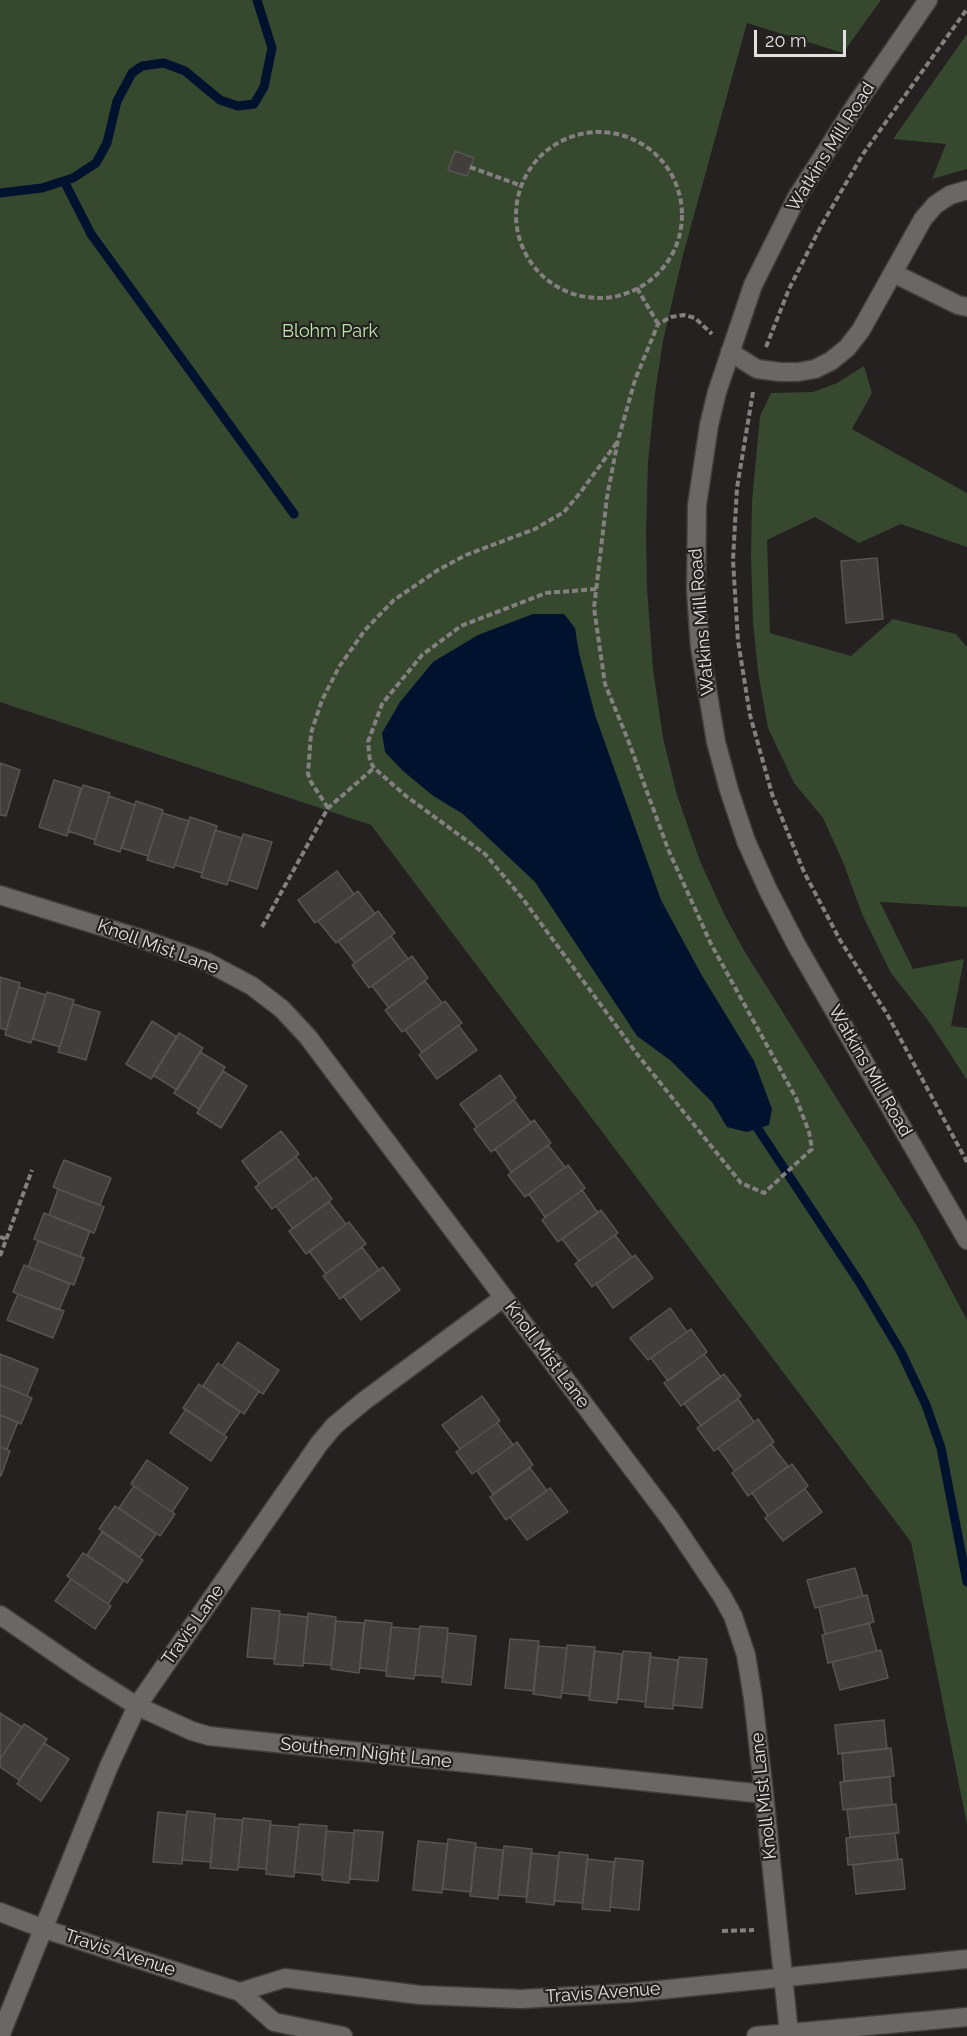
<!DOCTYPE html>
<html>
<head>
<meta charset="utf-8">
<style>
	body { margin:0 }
	#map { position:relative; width:967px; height:2036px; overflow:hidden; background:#242120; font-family:Raleway,sans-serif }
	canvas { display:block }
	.scale { position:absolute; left:754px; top:30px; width:92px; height:27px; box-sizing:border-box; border:3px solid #e3e1e0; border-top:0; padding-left:8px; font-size:18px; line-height:21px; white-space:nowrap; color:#e3e1e0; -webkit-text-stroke:4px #242120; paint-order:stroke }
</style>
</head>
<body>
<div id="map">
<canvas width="967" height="2036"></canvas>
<div class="scale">20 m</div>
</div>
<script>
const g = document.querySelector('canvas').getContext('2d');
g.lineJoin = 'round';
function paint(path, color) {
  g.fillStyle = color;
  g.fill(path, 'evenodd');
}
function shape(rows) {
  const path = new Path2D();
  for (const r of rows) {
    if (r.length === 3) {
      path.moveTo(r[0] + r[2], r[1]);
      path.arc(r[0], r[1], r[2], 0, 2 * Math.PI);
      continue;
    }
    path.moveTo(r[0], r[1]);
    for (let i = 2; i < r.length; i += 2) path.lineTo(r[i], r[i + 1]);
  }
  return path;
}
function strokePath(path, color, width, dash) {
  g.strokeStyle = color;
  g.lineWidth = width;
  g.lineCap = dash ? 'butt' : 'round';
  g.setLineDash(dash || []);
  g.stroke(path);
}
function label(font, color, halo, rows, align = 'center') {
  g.font = font + ' Raleway,sans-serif';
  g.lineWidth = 4.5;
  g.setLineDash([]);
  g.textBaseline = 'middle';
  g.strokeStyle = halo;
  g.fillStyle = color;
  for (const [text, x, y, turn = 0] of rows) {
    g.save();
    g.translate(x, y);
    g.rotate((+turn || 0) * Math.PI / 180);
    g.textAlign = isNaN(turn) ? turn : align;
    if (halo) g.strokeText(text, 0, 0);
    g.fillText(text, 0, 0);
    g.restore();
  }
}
const green = shape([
	[0,0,881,0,843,53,747,23,683,255,663,341,655,393,648,463,646,534,647,588,653,669,663,738,677,795,700,861,724,914,745,952,918,1228,967,1320,967,1825,911,1542,371,825,0,702],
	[967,34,967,169,932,179,946,144,893,139],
	[864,366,872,393,852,429,967,493,967,547,901,524,859,543,815,517,767,540,770,633,851,656,893,619,956,634,967,647,967,907,880,902,913,969,964,959,951,1026,967,1028,967,1080,930,1023,891,973,862,914,843,862,823,818,794,783,768,728,758,672,753,622,751,558,752,501,760,416,771,393,813,392,837,383]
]);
const water = shape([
	[533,614,564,614,575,628,579,653,595,715,661,900,701,974,754,1061,772,1109,769,1125,747,1132,727,1127,712,1102,670,1060,637,1036,535,882,463,814,432,795,402,770,385,752,382,733,400,702,433,662,478,635]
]);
const stream = shape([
	[64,181,91,234,294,514],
	[0,193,42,188,73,178,96,163,107,143,117,101,132,73,142,66,164,63,185,71,220,100,238,106,254,104,264,87,272,48,257,0],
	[752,1120,860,1283,901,1352,926,1405,941,1448,967,1582]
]);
const building = shape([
	[455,151,474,158,467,176,448,170,455,151],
	[877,558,883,619,846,623,841,561,877,558],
	[0,763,20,770,6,816,0,815,0,763],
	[54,780,81,788,67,836,39,827,54,780],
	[83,785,110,793,95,840,68,831,83,785],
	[109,796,135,805,120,852,94,844,109,796],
	[136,801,163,810,148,856,122,848,136,801],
	[162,813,189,821,174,868,147,860,162,813],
	[190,817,217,826,202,873,175,865,190,817],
	[215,830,242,838,227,885,201,877,215,830],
	[243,834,272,842,257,889,229,880,243,834],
	[337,871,354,894,315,923,298,900,337,871],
	[358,891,375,914,336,943,318,921,358,891],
	[378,911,395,933,355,963,338,941,378,911],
	[391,936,408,959,369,988,352,965,391,936],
	[412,956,428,978,389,1008,372,986,412,956],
	[0,977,20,983,6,1030,0,1028,0,977],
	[425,981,442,1003,402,1032,385,1010,425,981],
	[19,987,46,995,31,1043,5,1035,19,987],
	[47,992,74,1000,60,1047,33,1039,47,992],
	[445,1001,462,1023,422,1052,405,1030,445,1001],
	[73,1004,100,1012,86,1060,58,1052,73,1004],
	[152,1021,177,1037,151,1079,126,1064,152,1021],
	[458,1025,477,1050,437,1079,419,1055,458,1025],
	[179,1033,203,1048,177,1090,153,1075,179,1033],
	[200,1052,225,1067,199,1109,174,1093,200,1052],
	[223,1071,247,1086,221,1128,197,1113,223,1071],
	[500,1075,516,1098,477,1127,460,1104,500,1075],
	[514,1100,531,1123,491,1152,474,1129,514,1100],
	[534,1120,551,1143,511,1172,495,1149,534,1120],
	[281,1131,299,1154,259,1184,242,1161,281,1131],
	[548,1145,565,1167,525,1197,508,1175,548,1145],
	[296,1157,313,1179,272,1209,255,1187,296,1157],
	[64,1160,111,1178,100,1205,53,1187,64,1160],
	[568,1165,585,1188,545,1217,529,1194,568,1165],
	[316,1177,332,1199,293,1229,276,1206,316,1177],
	[58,1189,104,1207,94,1233,49,1215,58,1189],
	[582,1190,598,1213,558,1242,542,1220,582,1190],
	[329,1202,346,1224,306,1254,289,1231,329,1202],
	[601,1210,618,1233,579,1261,562,1239,601,1210],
	[44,1213,90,1231,80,1257,34,1239,44,1213],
	[349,1222,366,1244,326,1274,309,1251,349,1222],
	[615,1235,632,1257,592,1287,575,1264,615,1235],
	[38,1241,84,1258,74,1285,28,1267,38,1241],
	[362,1247,379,1270,340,1299,323,1276,362,1247],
	[635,1255,653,1278,613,1308,596,1284,635,1255],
	[24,1265,70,1284,59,1310,13,1292,24,1265],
	[383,1267,400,1290,361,1320,343,1296,383,1267],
	[18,1294,64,1311,53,1338,7,1320,18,1294],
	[670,1308,687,1332,648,1360,630,1338,670,1308],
	[691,1329,707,1352,668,1381,651,1358,691,1329],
	[238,1342,279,1370,263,1394,222,1366,238,1342],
	[0,1354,38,1369,27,1396,0,1385,0,1354],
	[704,1354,721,1377,681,1406,664,1383,704,1354],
	[218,1363,259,1391,244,1414,203,1386,218,1363],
	[724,1374,741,1396,701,1426,684,1403,724,1374],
	[199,1384,240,1412,224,1435,183,1408,199,1384],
	[0,1385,32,1398,21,1424,0,1415,0,1385],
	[482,1396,500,1421,460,1449,442,1425,482,1396],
	[738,1399,754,1422,714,1451,697,1428,738,1399],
	[186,1409,227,1437,211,1461,170,1433,186,1409],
	[0,1415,18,1422,7,1449,0,1447,0,1415],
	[758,1419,774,1442,735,1471,718,1448,758,1419],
	[497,1423,513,1445,472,1474,456,1452,497,1423],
	[517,1442,533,1465,493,1494,477,1471,517,1442],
	[771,1444,788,1466,748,1496,732,1473,771,1444],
	[0,1447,10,1451,1,1476,0,1476,0,1447],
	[147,1460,188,1488,172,1512,131,1484,147,1460],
	[792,1464,808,1486,768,1516,752,1493,792,1464],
	[530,1468,547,1491,506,1520,490,1497,530,1468],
	[134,1486,175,1514,160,1536,119,1508,134,1486],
	[550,1488,568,1512,527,1540,510,1517,550,1488],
	[805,1489,822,1512,783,1541,765,1518,805,1489],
	[115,1506,156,1534,140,1557,99,1529,115,1506],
	[102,1532,143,1560,127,1583,87,1555,102,1532],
	[83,1553,124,1580,108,1604,67,1576,83,1553],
	[855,1568,863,1596,815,1608,807,1580,855,1568],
	[71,1579,111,1606,95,1629,55,1601,71,1579],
	[867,1595,874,1622,825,1634,819,1607,867,1595],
	[252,1608,280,1611,275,1659,247,1657,252,1608],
	[308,1613,336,1617,331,1665,303,1663,308,1613],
	[280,1614,308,1617,303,1666,274,1664,280,1614],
	[365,1620,392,1623,386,1671,360,1668,365,1620],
	[336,1621,364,1623,359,1673,331,1669,336,1621],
	[869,1623,877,1651,828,1663,822,1635,869,1623],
	[420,1626,448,1628,443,1677,415,1675,420,1626],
	[391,1627,420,1629,414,1679,386,1676,391,1627],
	[448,1633,476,1636,471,1685,442,1682,448,1633],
	[510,1639,539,1641,534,1691,505,1688,510,1639],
	[567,1645,595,1647,590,1696,562,1693,567,1645],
	[538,1646,567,1648,561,1698,533,1694,538,1646],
	[881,1650,888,1678,840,1690,832,1662,881,1650],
	[594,1651,622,1654,617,1703,589,1700,594,1651],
	[623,1651,651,1653,646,1702,618,1699,623,1651],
	[650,1657,678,1660,673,1709,645,1707,650,1657],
	[679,1657,707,1659,702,1708,673,1705,679,1657],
	[0,1713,22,1727,0,1759,0,1713],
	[884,1720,887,1749,838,1754,835,1725,884,1720],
	[24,1724,47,1739,19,1780,0,1767,0,1759,24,1724],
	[44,1743,69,1759,41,1801,17,1784,44,1743],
	[891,1748,894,1776,844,1781,842,1753,891,1748],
	[890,1777,892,1805,843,1810,840,1782,890,1777],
	[896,1804,899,1833,850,1837,847,1809,896,1804],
	[187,1811,215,1814,211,1862,182,1860,187,1811],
	[158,1812,186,1815,182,1864,153,1862,158,1812],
	[215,1818,243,1820,238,1870,210,1868,215,1818],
	[243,1818,271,1821,266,1869,238,1867,243,1818],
	[299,1824,327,1826,322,1875,294,1872,299,1824],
	[270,1825,299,1827,294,1877,266,1874,270,1825],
	[354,1830,383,1832,378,1881,350,1879,354,1830],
	[326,1831,354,1833,349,1883,322,1880,326,1831],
	[895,1833,898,1860,848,1865,846,1838,895,1833],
	[448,1839,476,1843,471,1892,443,1889,448,1839],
	[418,1841,447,1844,442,1893,413,1890,418,1841],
	[504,1846,532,1849,527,1897,499,1895,504,1846],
	[475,1847,503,1850,498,1899,470,1896,475,1847],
	[559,1852,588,1855,583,1903,554,1901,559,1852],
	[531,1853,559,1856,554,1905,526,1902,531,1853],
	[615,1858,643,1861,639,1910,610,1907,615,1858],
	[587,1859,614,1862,610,1911,582,1909,587,1859],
	[902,1859,905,1889,856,1894,853,1865,902,1859]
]);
const path = shape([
	[599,215,83],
	[470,167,522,186],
	[637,288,658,324],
	[766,347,789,289,821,226,863,154,967,9],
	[753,392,737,488,733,560,738,641,750,715,772,794,804,872,840,940,887,1014,967,1162],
	[596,589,546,593,461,626,422,655,382,704,368,742,370,761,374,768,406,796,485,854,523,899,637,1054,741,1183,764,1193,812,1149,809,1132,796,1098,711,944,668,849,628,740,605,684,594,608,607,497,618,440,635,380,658,324,671,317,684,315,695,318,712,334],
	[328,808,311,782,308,774,311,733,322,700,339,667,365,630,394,600,438,570,466,555,535,529,564,512,580,493,618,441],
	[262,927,328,808,374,768],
	[0,1237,6,1239],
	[0,1256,32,1170],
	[722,1931,754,1930]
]);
const minor = shape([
	[928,0,857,103,797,197,753,285,717,392,709,425,697,505,696,591,700,647,716,742,729,790,746,841,768,890,797,946,967,1240],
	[893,273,958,305,967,307],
	[730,352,757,369,780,372,798,372,815,369,831,361,847,348,861,330,923,219,935,205,950,195,967,190],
	[0,895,139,938,207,962,252,986,282,1009,308,1037,671,1520,722,1596,733,1616,746,1655,753,1698,764,1794,789,2033],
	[0,1615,86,1674,137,1706,192,1731,209,1736,764,1794],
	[0,1912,44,1929,240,1992,274,2022,343,2036],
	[240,1992,285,1978,420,1995,521,1999,629,1993,967,1959],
	[0,2036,109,1766,137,1706,319,1444,334,1426,364,1401,503,1298],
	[756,2036,967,2017]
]);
const streetNames = [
	["Watkins Mill Road",831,147,-58],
	["Watkins Mill Road",702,622,-95],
	["Knoll Mist Lane",158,947,20],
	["Watkins Mill Road",870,1071,60],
	["Knoll Mist Lane",547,1355,53],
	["Travis Lane",193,1625,-55],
	["Southern Night Lane",366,1753,6],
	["Knoll Mist Lane",764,1796,-96],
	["Travis Avenue",120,1953,18],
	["Travis Avenue",603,1993,-4]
];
const parkNames = [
	["Blohm Park",330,332]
];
paint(green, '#36482e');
paint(water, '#01122f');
strokePath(stream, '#01122f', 9);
paint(building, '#413e3c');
strokePath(building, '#575452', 1.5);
strokePath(minor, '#403e3d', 21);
strokePath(path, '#83807f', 4, [6, 3]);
strokePath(minor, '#6a6765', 18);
label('18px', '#e3e1e0', '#242120', streetNames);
label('18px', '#bde8aa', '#242120', parkNames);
</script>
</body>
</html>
